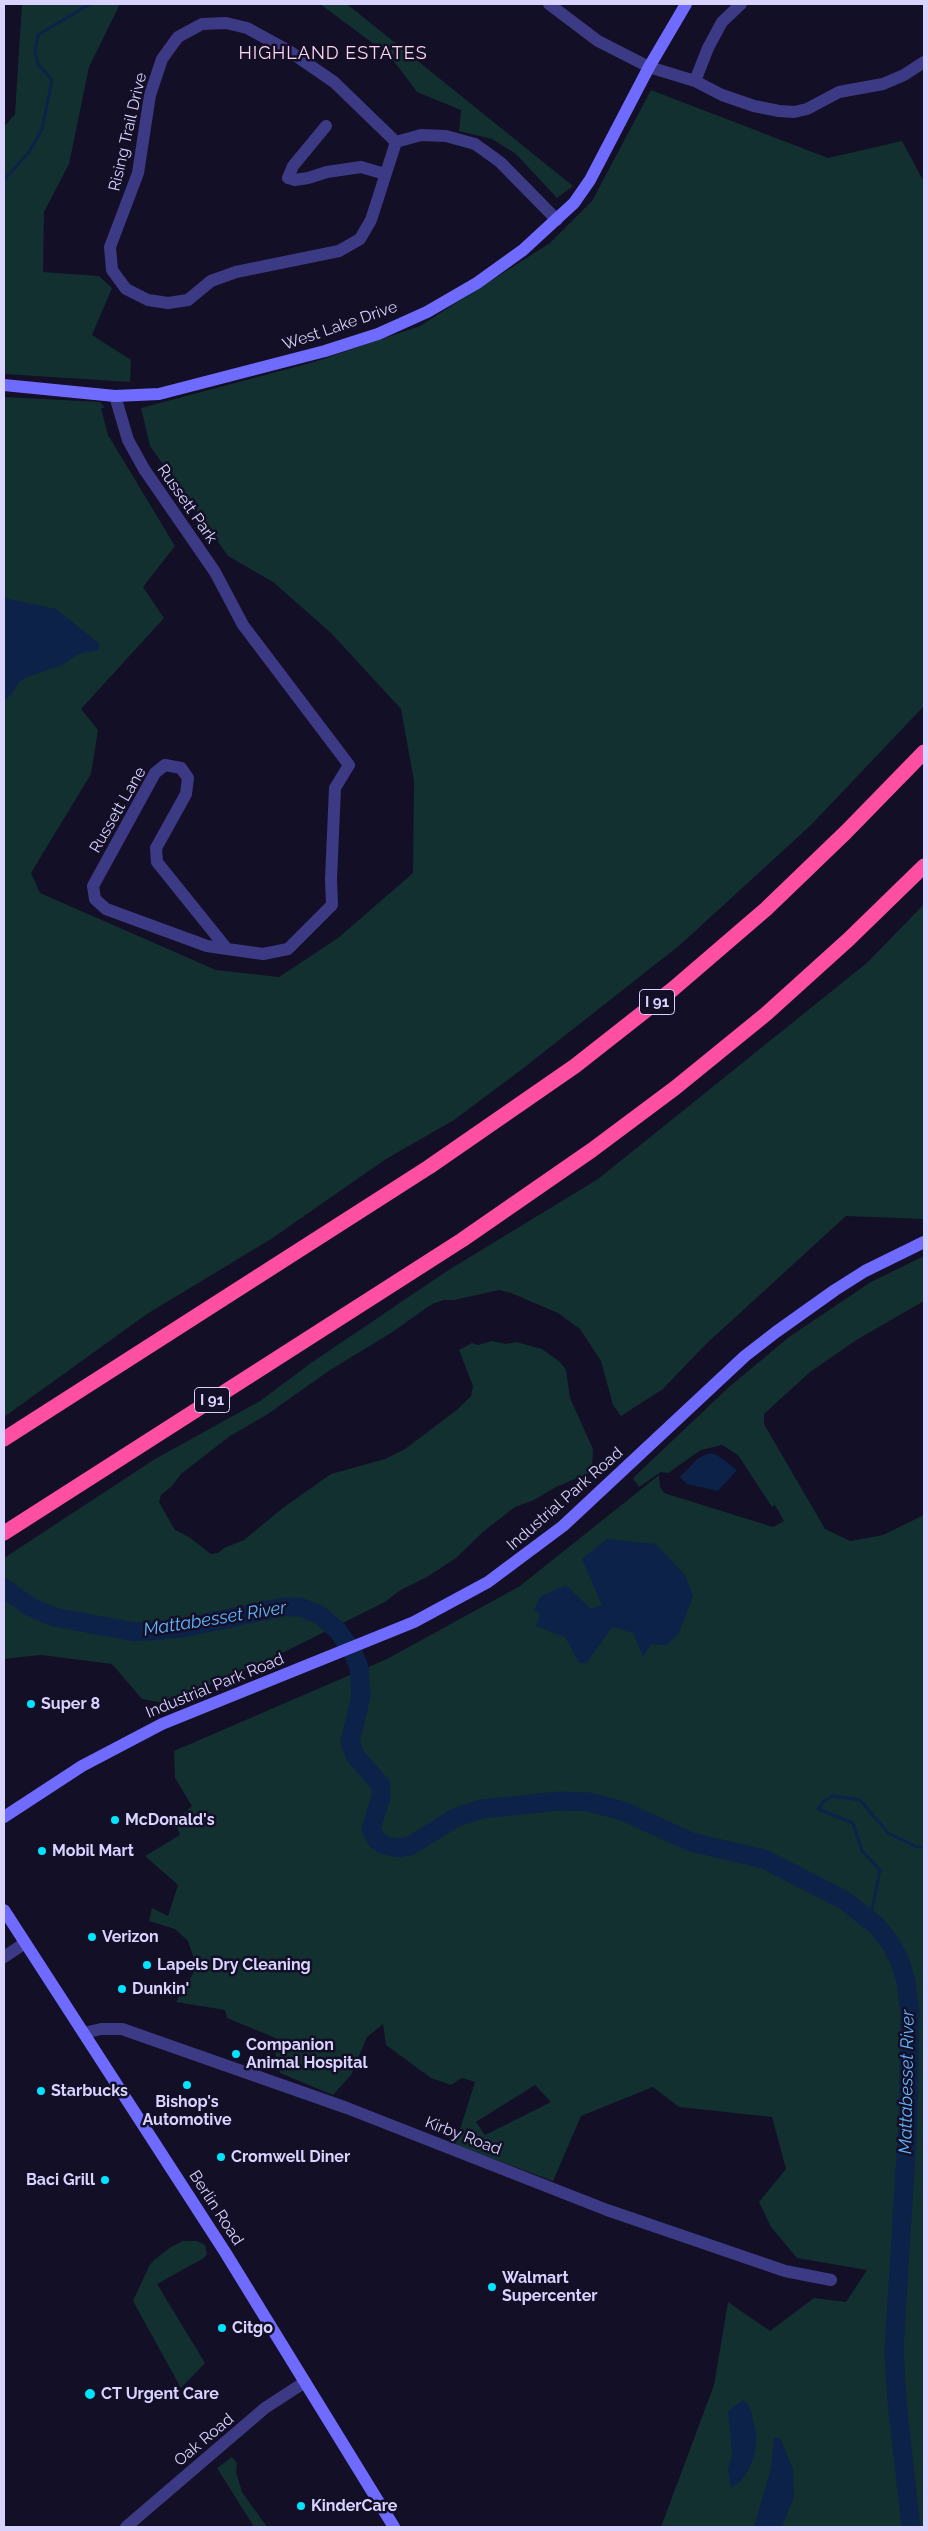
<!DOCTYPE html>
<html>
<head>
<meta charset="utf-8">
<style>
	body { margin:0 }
	#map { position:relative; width:928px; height:2531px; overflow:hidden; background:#130f26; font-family:Raleway,sans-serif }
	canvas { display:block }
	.frame { position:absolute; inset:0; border:5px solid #d9d4ff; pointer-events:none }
</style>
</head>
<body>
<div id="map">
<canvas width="928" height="2531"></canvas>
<div class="frame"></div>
</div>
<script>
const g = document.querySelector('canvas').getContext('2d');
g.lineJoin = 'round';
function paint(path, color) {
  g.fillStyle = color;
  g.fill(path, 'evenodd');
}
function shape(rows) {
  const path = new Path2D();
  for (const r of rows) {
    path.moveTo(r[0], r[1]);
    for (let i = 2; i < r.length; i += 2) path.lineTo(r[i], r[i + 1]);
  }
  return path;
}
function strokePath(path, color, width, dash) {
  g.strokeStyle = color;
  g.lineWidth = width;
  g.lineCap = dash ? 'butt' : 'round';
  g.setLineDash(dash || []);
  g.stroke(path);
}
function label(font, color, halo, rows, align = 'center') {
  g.font = font + ' Raleway,sans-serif';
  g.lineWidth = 5;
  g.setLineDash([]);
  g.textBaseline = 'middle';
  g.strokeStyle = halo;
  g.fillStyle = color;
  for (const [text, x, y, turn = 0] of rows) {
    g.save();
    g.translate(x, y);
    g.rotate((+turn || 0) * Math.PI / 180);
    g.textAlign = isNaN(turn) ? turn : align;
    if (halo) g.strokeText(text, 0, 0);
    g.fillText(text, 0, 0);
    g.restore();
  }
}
const green = shape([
	[22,4,120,4,89,67,69,164,44,212,43,272,99,276,112,288,92,335,131,360,130,382,4,374,4,127,15,114],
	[320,4,347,4,573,186,557,198,516,154,492,139,459,131,461,110,417,92,390,56],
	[651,90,828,158,902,141,924,182,924,706,811,825,680,945,521,1070,454,1120,386,1159,271,1239,147,1314,4,1417,4,397,100,402,105,408,101,408,108,435,175,546,143,587,164,618,81,709,98,730,91,774,31,873,40,893,216,970,279,977,338,938,413,873,414,781,401,709,331,633,273,582,228,556,150,446,141,408,314,362,420,326,550,243,592,201],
	[924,904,924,1219,846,1216,705,1345,663,1389,621,1416,613,1405,601,1361,580,1329,558,1313,511,1293,499,1290,454,1300,444,1300,432,1304,391,1333,330,1370,268,1414,230,1436,181,1474,172,1486,161,1495,159,1502,175,1530,189,1537,211,1554,218,1553,224,1548,244,1540,284,1507,331,1474,385,1459,405,1449,458,1409,471,1396,473,1386,459,1350,472,1343,478,1345,492,1341,506,1344,516,1342,542,1349,560,1362,566,1370,570,1398,593,1449,592,1469,589,1473,556,1487,534,1500,515,1507,484,1531,456,1558,427,1577,399,1591,385,1602,256,1666,164,1703,142,1699,112,1664,41,1655,4,1659,4,1558,155,1459,260,1401,311,1363,447,1271,598,1179,868,962],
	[924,1256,924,1301,858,1339,810,1372,764,1414,764,1424,825,1529,850,1541,856,1540,883,1535,924,1515,924,2527,661,2527,714,2385,728,2302,770,2331,814,2298,846,2302,867,2270,797,2258,771,2227,759,2202,786,2169,772,2117,679,2107,653,2087,581,2116,553,2181,455,2145,475,2082,462,2078,451,2085,431,2078,386,2045,383,2024,367,2037,351,2075,333,2095,280,2073,275,2052,280,2040,227,2018,225,2010,176,2002,193,1974,195,1962,188,1941,175,1929,149,1921,152,1908,168,1916,178,1885,145,1856,180,1835,175,1822,192,1806,175,1778,174,1751,387,1659,520,1586,659,1475,660,1487,664,1493,773,1527,784,1521,775,1505,772,1507,738,1455,722,1445,701,1450,668,1473,661,1472,639,1487,633,1478,729,1387,789,1337,871,1282],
	[535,2085,551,2102,485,2135,476,2122],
	[183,2241,197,2241,205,2245,207,2254,204,2258,157,2284,205,2363,181,2388,133,2301,149,2266,154,2260,171,2247],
	[232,2457,237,2463,236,2472,242,2492,267,2527,254,2527,217,2468]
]);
const water = shape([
	[4,598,56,609,99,643,99,650,78,654,62,665,27,677,19,682,11,695,4,701],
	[709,1453,717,1455,737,1470,718,1491,687,1484,680,1477,697,1459],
	[607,1539,656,1544,685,1575,693,1596,679,1633,667,1645,651,1644,643,1657,633,1633,613,1627,586,1663,579,1663,565,1637,536,1626,540,1614,534,1610,540,1597,566,1585,591,1609,602,1605,582,1559],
	[743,2400,746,2401,751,2411,757,2437,755,2453,748,2471,741,2481,731,2488,728,2470,732,2453,728,2411],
	[774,2438,780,2438,793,2469,794,2497,782,2527,754,2527,771,2468]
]);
const stream = shape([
	[4,180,29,152,42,129,52,80,38,64,35,51,38,35,90,4],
	[870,1920,880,1870,862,1851,853,1823,818,1809,824,1801,833,1796,860,1800,888,1833,917,1847,924,1847]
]);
const river = shape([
	[4,1588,29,1606,54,1617,135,1632,182,1628,283,1607,300,1607,320,1615,338,1631,353,1653,359,1667,361,1696,350,1742,356,1757,381,1785,381,1797,371,1829,377,1840,384,1845,398,1848,410,1846,455,1818,481,1809,559,1801,589,1802,623,1811,691,1842,764,1859,844,1900,877,1926,891,1944,900,1962,906,1981,910,2012,908,2122,894,2350,897,2402,911,2527]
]);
const street = shape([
	[549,4,598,41,649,67,695,81,722,95,754,106,779,111,794,112,807,109,839,92,883,84,904,75,924,62],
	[695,81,708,48,722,22,741,4],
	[326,126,293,166,288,178,295,180,308,178,327,172,361,167,385,174],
	[396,142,334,82,289,51,247,28,226,23,202,24,178,37,162,59,150,95,138,173,110,247,112,270,126,289,148,300,168,303,188,300,211,281,236,272,339,251,360,239,371,220,396,142,421,135,446,136,475,144,500,162,557,220],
	[115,396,128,440,144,469,215,572,243,625,349,765,335,788,331,879,332,905,288,949,263,954,227,949,157,862,156,848,186,794,188,778,181,768,165,765,155,773,93,886,95,899,106,909,207,946,227,949],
	[4,1957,25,1943],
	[84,2033,101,2029,122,2029,347,2108,607,2210,785,2271,831,2280],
	[126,2527,265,2408,305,2382]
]);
const secondary = shape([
	[4,385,115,396,159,394,325,351,378,334,427,312,477,283,523,250,574,203,590,180,649,67,686,4],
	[4,1817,82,1766,162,1724,414,1622,488,1582,563,1526,745,1356,776,1332,835,1290,865,1271,924,1242],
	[4,1910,225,2252,394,2527]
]);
const highway = shape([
	[4,1439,429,1167,575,1066,673,989,766,909,846,832,924,752],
	[4,1533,462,1240,592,1150,675,1088,766,1014,849,939,924,866]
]);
const markers = [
	[31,1704,5,"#00e5ff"],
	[115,1820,5,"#00e5ff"],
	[42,1851,5,"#00e5ff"],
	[92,1937,5,"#00e5ff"],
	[147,1965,5,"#00e5ff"],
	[122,1989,5,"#00e5ff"],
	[236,2054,5,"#00e5ff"],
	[187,2085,5,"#00e5ff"],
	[41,2091,5,"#00e5ff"],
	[221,2157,5,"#00e5ff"],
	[105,2180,5,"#00e5ff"],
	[492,2287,5,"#00e5ff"],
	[222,2328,5,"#00e5ff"],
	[90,2394,6,"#00e5ff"],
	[301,2506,5,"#00e5ff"]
];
const shields = [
	[657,1002,35],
	[212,1400,35]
];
const shieldNames = [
	["I 91",657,1002],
	["I 91",212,1400]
];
const streetNames = [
	["Rising Trail Drive",128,132,-77],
	["West Lake Drive",340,326,-19],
	["Russett Park",187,504,55],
	["Russett Lane",118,810,-60],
	["Industrial Park Road",565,1499,-41],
	["Industrial Park Road",215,1686,-22],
	["Kirby Road",463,2136,21],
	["Berlin Road",216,2208,57],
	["Oak Road",204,2440,-40]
];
const poiNames = [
	["Super 8",41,1704],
	["McDonald's",125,1820],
	["Mobil Mart",52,1851],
	["Verizon",102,1937],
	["Lapels Dry Cleaning",157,1965],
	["Dunkin'",132,1989],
	["Companion",246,2045],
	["Animal Hospital",246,2063],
	["Starbucks",51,2091],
	["Bishop's",187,2102,"center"],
	["Automotive",187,2120,"center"],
	["Cromwell Diner",231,2157],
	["Baci Grill",95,2180,"right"],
	["Walmart",502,2278],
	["Supercenter",502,2296],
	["Citgo",232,2328],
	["CT Urgent Care",101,2394],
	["KinderCare",311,2506]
];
const neighbourhoodNames = [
	["HIGHLAND ESTATES",333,54]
];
const waterNames = [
	["Mattabesset River",215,1619,-9],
	["Mattabesset River",907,2082,-89]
];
paint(green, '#12302f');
paint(water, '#0c2248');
strokePath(stream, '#0c2248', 3);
strokePath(river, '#0c2248', 19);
strokePath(street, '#3d3a85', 12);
strokePath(secondary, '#6f6bff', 12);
strokePath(highway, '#ff4fa3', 15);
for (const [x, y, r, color] of markers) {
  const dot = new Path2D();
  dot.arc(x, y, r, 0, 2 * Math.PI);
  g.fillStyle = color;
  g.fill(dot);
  strokePath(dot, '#130f26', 2);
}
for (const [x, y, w] of shields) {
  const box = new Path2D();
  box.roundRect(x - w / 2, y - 12.5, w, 25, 4);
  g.fillStyle = '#130f26';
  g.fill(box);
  strokePath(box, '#d9d4ff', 1);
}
label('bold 15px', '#d9d4ff', null, shieldNames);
label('16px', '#d9d4ff', '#130f26', streetNames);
label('bold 16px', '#d9d4ff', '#130f26', poiNames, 'left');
g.letterSpacing = '1px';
label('18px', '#ffd6f0', '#130f26', neighbourhoodNames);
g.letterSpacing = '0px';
label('italic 18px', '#62b6ff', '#130f26', waterNames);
</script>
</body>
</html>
